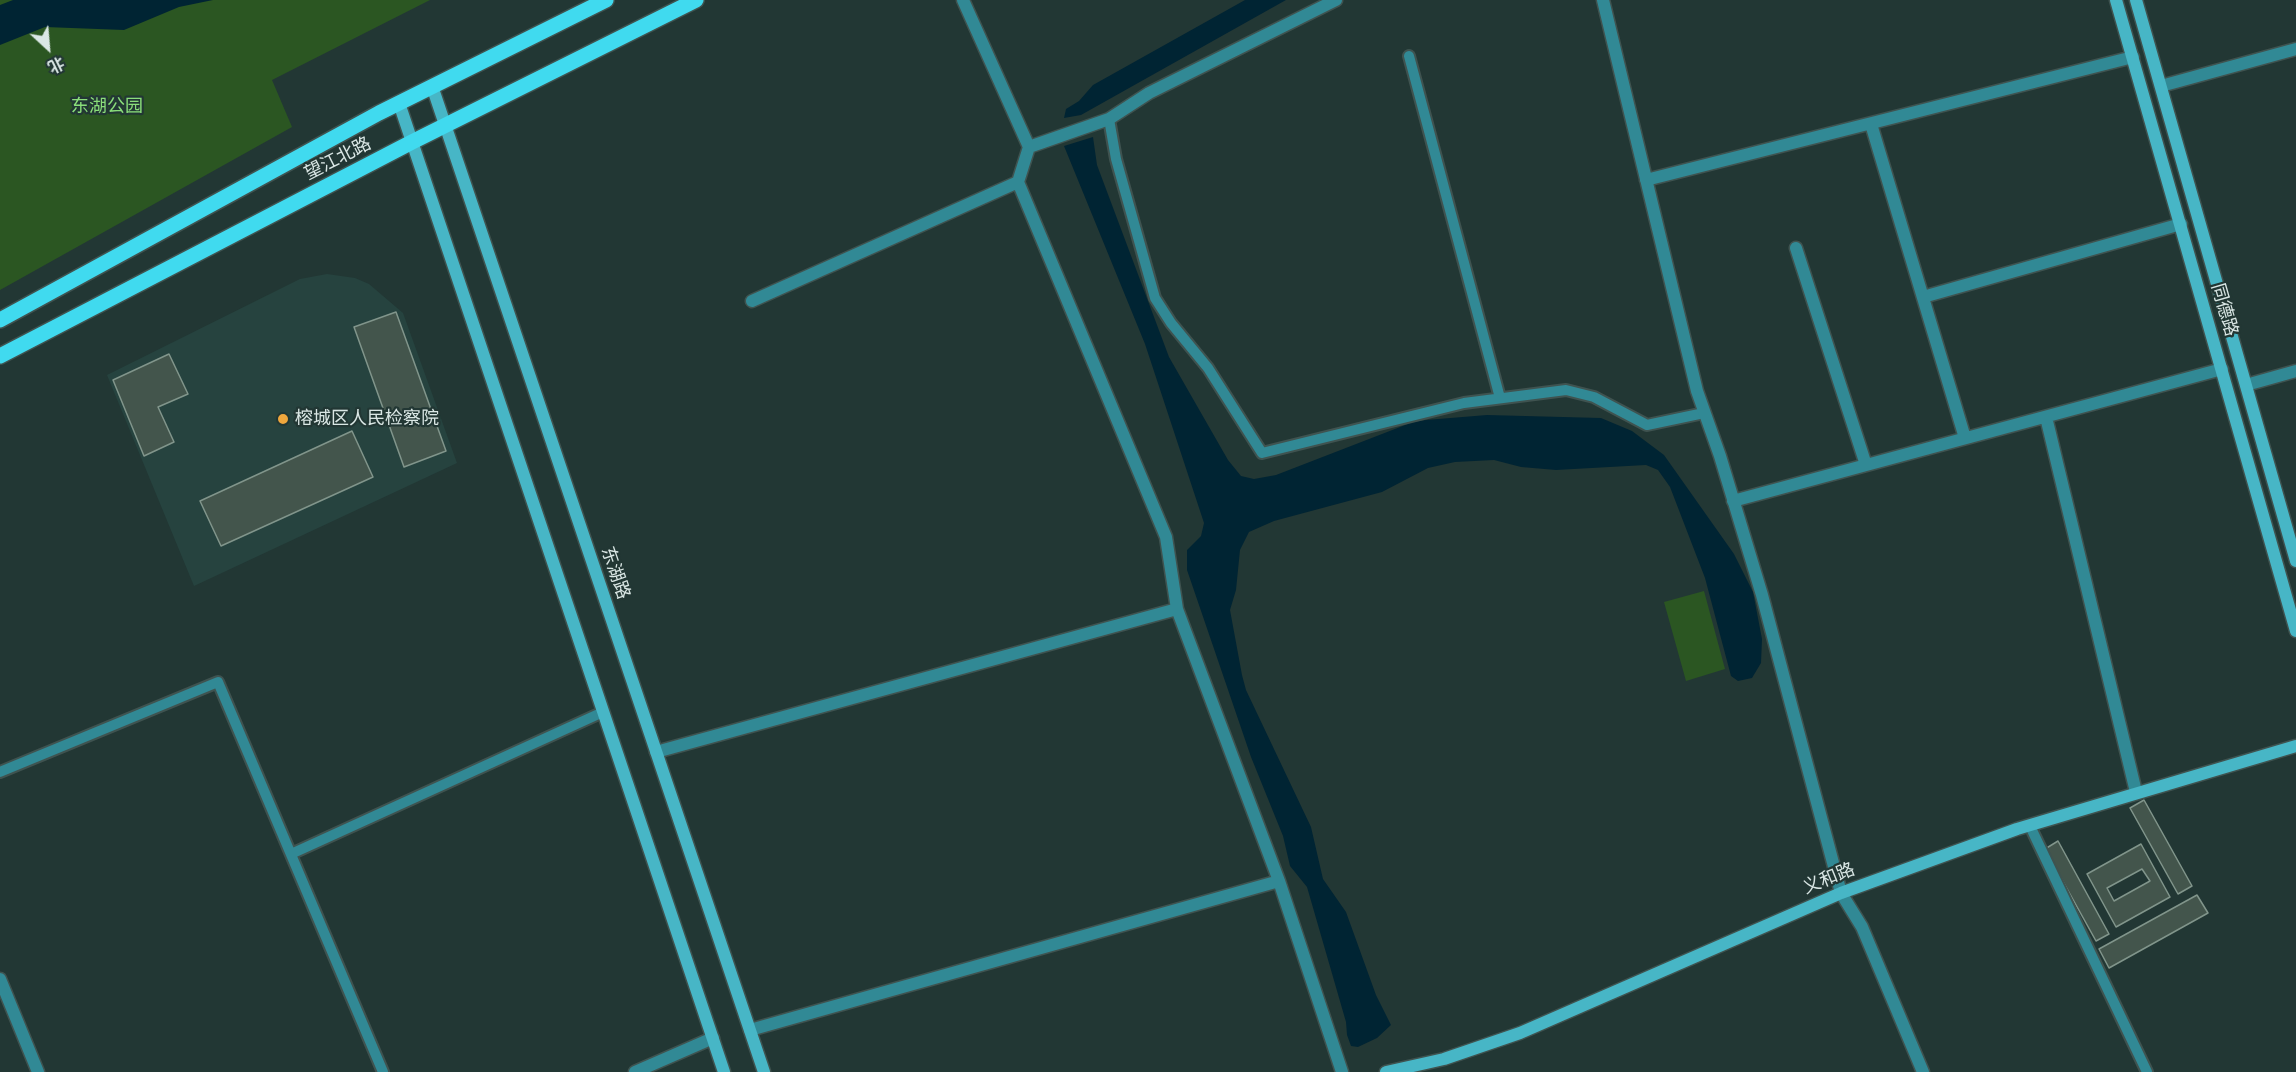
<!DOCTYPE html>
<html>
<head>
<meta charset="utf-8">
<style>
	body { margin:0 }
	#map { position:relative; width:2296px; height:1072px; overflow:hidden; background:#223734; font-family:"Fira Sans","Noto Sans SC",sans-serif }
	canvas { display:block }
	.north { position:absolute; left:18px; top:18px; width:60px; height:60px; -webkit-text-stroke:4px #223734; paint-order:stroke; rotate:154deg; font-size:16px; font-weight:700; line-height:24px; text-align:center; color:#dae7e5 }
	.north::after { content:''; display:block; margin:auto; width:21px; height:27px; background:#dae7e5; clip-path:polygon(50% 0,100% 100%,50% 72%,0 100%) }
</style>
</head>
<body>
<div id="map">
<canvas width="2296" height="1072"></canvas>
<div class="north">北</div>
</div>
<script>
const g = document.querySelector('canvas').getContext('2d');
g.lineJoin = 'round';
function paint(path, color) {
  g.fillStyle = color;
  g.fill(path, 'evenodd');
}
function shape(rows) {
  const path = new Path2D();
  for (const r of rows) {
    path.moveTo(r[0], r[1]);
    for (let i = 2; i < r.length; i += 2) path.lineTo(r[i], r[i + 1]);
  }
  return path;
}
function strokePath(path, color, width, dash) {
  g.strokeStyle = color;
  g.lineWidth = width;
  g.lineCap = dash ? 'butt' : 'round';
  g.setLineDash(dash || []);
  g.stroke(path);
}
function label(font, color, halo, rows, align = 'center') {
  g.font = font + ' "Fira Sans","Noto Sans SC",sans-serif';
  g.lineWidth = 4.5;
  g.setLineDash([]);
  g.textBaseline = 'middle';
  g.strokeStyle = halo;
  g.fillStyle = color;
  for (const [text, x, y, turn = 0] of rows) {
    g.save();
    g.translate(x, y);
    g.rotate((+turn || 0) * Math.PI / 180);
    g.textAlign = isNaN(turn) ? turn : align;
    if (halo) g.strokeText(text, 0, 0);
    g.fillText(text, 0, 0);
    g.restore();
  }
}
const built = shape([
	[327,274,355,278,369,284,403,313,457,463,194,586,107,375,300,279]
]);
const green = shape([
	[0,0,430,0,272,80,292,127,0,290],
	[1704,591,1725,669,1686,681,1664,602]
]);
const water = shape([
	[13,0,213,0,179,7,124,30,45,27,0,45,0,5],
	[1245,0,1286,0,1081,115,1064,118,1066,109,1079,101,1093,85],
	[1093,137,1097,165,1169,357,1228,460,1241,476,1254,479,1276,475,1413,422,1426,420,1487,415,1601,418,1632,431,1664,455,1734,554,1753,592,1762,639,1761,663,1752,678,1738,681,1731,676,1705,578,1670,487,1658,470,1646,465,1556,470,1521,467,1494,460,1455,462,1428,468,1382,492,1274,521,1249,532,1240,550,1236,590,1230,610,1242,675,1246,690,1311,827,1323,879,1346,912,1376,995,1391,1025,1377,1038,1358,1047,1351,1046,1347,1035,1346,1022,1307,887,1290,866,1283,836,1251,757,1187,570,1187,550,1201,536,1204,523,1145,344,1064,146]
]);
const building = shape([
	[396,312,446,451,404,467,354,327,396,312],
	[169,354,188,394,158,407,174,442,144,456,113,380,169,354],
	[352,431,373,477,221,546,200,501,352,431],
	[2144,800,2192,886,2178,894,2130,808,2144,800],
	[2058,841,2109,934,2096,941,2045,849,2058,841],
	[2141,844,2170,897,2116,927,2087,874,2141,844],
	[2142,869,2150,881,2114,901,2107,888,2142,869],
	[2197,895,2208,913,2109,968,2099,949,2197,895]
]);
const lane = shape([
	[1409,56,1500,398],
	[1109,119,1116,159,1155,298,1171,323,1208,368,1262,453,1464,403,1566,390,1594,397,1647,425,1704,413],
	[0,772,218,682,383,1072],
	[2030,826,2147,1072],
	[291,854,603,712]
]);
const street = shape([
	[963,0,1029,147,1018,182,1166,537,1177,609,1279,881,1342,1072],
	[1603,0,1697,391,1720,456,1762,595,1841,893,1862,927,1923,1072],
	[2161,86,2296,49],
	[1871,124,1965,438],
	[1029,147,1109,119,1149,93,1336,0],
	[1646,180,2133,57],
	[1796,248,1866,465],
	[1923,297,2181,224],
	[752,301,1018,182],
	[2246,385,2296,371],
	[2046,417,2136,792],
	[1733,501,2222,369],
	[656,752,1177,609],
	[0,979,38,1072],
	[750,1030,1279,881],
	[635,1072,713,1038]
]);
const secondary = shape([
	[2116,0,2296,631],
	[2136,0,2296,561],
	[432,86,764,1072],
	[399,103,724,1072],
	[1386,1072,1444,1059,1520,1033,1841,893,2017,829,2296,746]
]);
const primary = shape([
	[0,320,379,113,606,0],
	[0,356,412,142,696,0]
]);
const markers = [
	[283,419,6,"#efa73d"]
];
const parkNames = [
	["东湖公园",107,107]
];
const streetNames = [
	["望江北路",338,159,-27],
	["同德路",2224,310,74],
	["东湖路",615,573,71],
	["义和路",1829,879,-22]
];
const poiNames = [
	["榕城区人民检察院",295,419]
];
paint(built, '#26433f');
paint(green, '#2b5622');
paint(water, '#002433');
paint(building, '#43554c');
strokePath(building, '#81958b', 1.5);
strokePath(lane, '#3f5350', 14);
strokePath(street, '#3f5350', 15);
strokePath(secondary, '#3f5350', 15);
strokePath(primary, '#3f5350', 18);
strokePath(lane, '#318995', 10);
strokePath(street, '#318995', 12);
strokePath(secondary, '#47b6c6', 12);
strokePath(primary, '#40daef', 15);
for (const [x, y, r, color] of markers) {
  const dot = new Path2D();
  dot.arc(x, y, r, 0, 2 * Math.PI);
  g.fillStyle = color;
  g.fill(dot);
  strokePath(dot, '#223734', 2);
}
label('18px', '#8ade7a', '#223734', parkNames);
label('18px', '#dae7e5', '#223734', streetNames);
label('18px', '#dae7e5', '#223734', poiNames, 'left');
</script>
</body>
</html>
